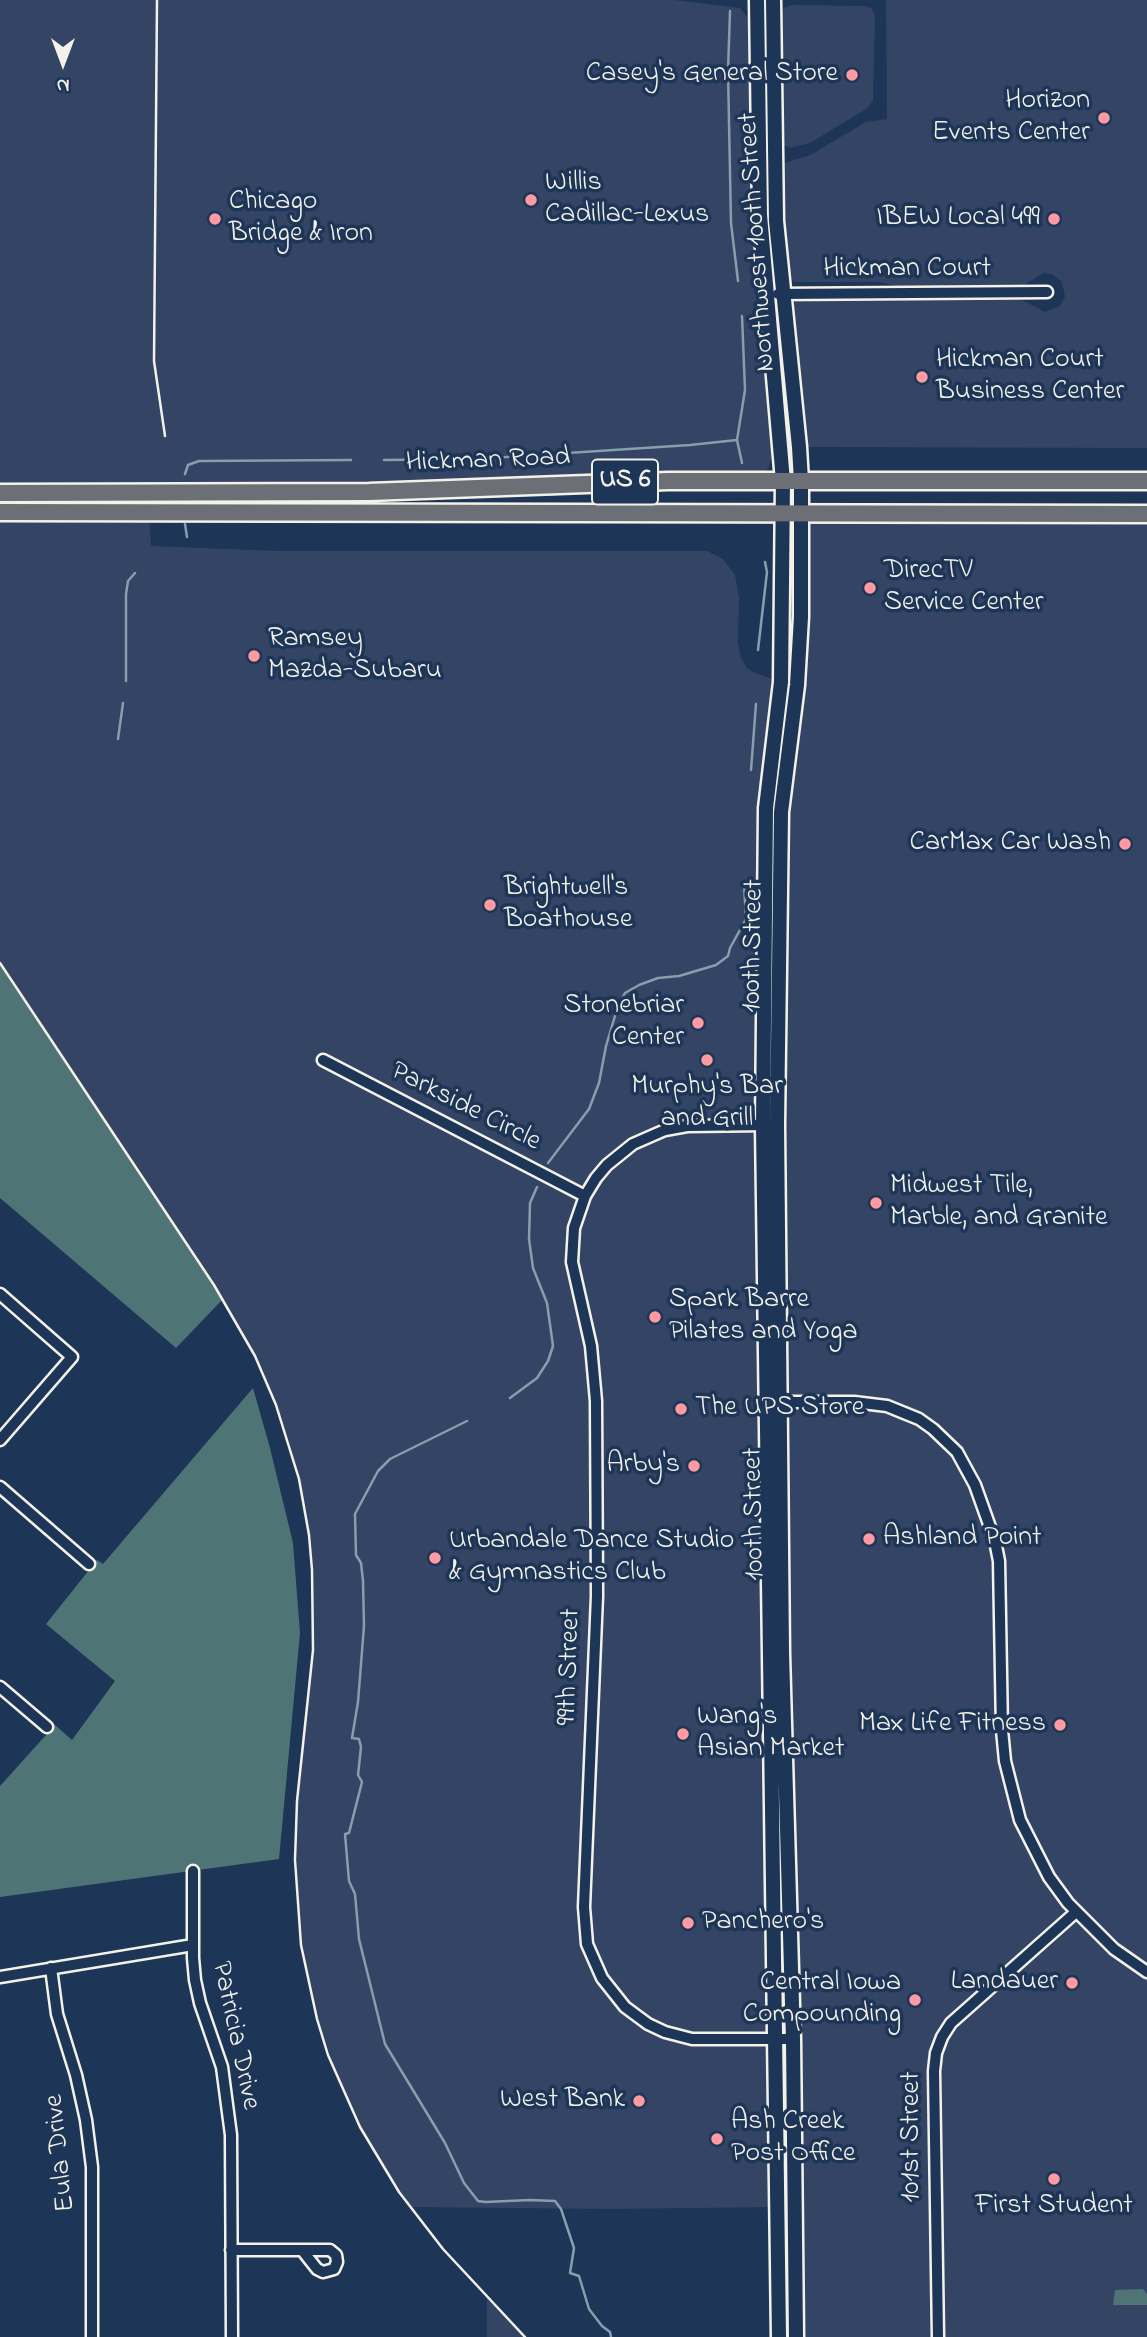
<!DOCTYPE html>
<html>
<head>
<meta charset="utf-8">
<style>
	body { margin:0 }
	#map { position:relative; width:1147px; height:2337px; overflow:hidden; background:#1d3557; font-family:"Indie Flower",sans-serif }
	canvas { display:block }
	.north { position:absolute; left:28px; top:28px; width:70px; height:70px; -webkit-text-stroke:5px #1d3557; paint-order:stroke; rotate:180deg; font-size:19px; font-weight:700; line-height:28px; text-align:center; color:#f4f1e8 }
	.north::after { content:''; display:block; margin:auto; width:24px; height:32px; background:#f4f1e8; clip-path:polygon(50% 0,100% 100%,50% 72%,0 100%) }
</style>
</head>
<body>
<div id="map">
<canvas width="1147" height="2337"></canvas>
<div class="north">N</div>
</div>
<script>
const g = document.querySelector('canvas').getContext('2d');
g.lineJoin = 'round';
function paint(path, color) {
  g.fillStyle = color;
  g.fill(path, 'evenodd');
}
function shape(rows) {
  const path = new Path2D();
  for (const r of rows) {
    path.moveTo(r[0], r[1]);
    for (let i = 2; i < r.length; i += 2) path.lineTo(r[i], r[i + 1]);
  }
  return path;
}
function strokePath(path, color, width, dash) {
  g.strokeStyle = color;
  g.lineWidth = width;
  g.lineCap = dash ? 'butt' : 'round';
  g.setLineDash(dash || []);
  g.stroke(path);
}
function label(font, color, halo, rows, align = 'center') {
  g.font = font + ' "Indie Flower",sans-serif';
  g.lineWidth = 7;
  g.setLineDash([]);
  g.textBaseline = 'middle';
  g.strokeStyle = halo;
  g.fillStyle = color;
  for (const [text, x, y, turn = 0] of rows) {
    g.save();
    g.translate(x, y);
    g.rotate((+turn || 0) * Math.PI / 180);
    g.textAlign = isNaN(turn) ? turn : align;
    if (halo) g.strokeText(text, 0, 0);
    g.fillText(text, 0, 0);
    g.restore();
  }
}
const built = shape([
	[0,0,674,0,740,8,751,22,759,281,758,314,771,434,772,455,769,467,765,472,756,475,501,483,449,479,384,481,352,487,110,489,50,484,0,483],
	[886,0,1147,0,1147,448,805,447,791,309,796,301,1020,299,1045,312,1060,306,1065,297,1062,282,1053,275,1044,273,1022,286,896,286,880,282,795,282,789,278,783,221,781,164,810,155,866,122,887,119],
	[791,5,865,6,871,8,875,16,873,101,866,109,810,143,790,148,781,144,780,15,784,8],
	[0,512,149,513,151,546,280,551,707,551,723,559,735,575,739,598,738,642,741,658,747,668,755,673,781,682,766,808,777,2207,611,2209,409,2207,369,2143,343,2091,317,2019,308,1983,298,1920,296,1822,313,1653,313,1591,309,1535,299,1479,289,1442,263,1370,214,1285,0,963],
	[800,513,1147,514,1147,2337,796,2337,782,1653,781,812,797,685],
	[487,2296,520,2332,525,2337,487,2337]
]);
const green = shape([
	[0,963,223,1299,176,1348,0,1198],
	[253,1388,270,1448,293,1543,300,1633,279,1859,0,1897,0,1786,55,1725,72,1740,115,1681,46,1624,97,1560,103,1564],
	[1143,2289,1147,2294,1147,2305,1113,2305,1115,2290]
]);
const stream = shape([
	[730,11,728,71,731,223,738,281],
	[742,316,745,390,737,440,742,463],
	[384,460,476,459,690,445,737,440],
	[185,474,188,465,199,461,351,460],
	[185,524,187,537],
	[758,650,767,572,765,562],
	[126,681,126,594,128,581,135,573],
	[118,739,123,703],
	[751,770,756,704],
	[548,1163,589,1109,599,1083,606,1046,618,1006,625,993,639,985,658,978,679,976,716,965,728,956,730,948,746,919,744,884],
	[510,1398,537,1378,548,1361,553,1346,547,1303,533,1268,529,1239,530,1203,537,1187],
	[467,1421,390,1459,378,1471,355,1514,356,1555,361,1563,363,1581,364,1626,358,1702,352,1738,359,1739,361,1747,358,1775,362,1782,349,1833,345,1834,349,1881,355,1894,359,1939,385,2044,445,2143,464,2183,478,2201,485,2202,530,2200,555,2201,561,2209,574,2248,570,2273,579,2276,589,2309,602,2326,610,2332,611,2337]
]);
const minor = shape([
	[778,294,1047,292],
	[323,1060,585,1196],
	[768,1125,687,1126,665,1130,633,1144,607,1165,596,1178,585,1196,574,1228,572,1262,591,1346,596,1401,597,1596,584,1907,587,1944,602,1978,625,2007,648,2024,665,2032,692,2039,793,2039],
	[0,1294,72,1357,0,1440],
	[776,1402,854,1402,887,1406,919,1419,933,1429,957,1452,975,1485,995,1541,999,1561,1002,1730,1005,1761,1020,1820,1049,1877,1068,1903,1114,1949,1147,1972],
	[0,1487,89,1564],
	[0,1687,47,1727],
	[193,1871,193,1958,195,1980,200,2003,222,2067,231,2135,232,2337],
	[51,1968,57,2014,76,2075,86,2120,92,2167,92,2337],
	[0,1977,193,1945],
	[231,2250,302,2250],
	[302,2250,330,2250,336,2255,337,2262,334,2269,323,2272,317,2269,302,2250],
	[938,2337,934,2071,936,2053,942,2037,951,2023,1076,1912]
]);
const secondary = shape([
	[757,0,760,215,783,481,781,682,766,808,763,1125,779,2337],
	[773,0,776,221,799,447,801,481,801,617,797,685,781,812,777,1125,782,1653,793,2039,796,2337]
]);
const primary = shape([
	[0,493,369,492,668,481,1147,481],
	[0,512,1147,514]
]);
const rail = shape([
	[157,0,154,361,165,436],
	[0,963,214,1285,255,1356,276,1405,299,1479,309,1535,312,1570,313,1650,297,1801,295,1860,301,1945,317,2019,328,2055,360,2127,399,2192,443,2249,525,2337]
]);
const markers = [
	[852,75,7,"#ff9aa2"],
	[1104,118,7,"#ff9aa2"],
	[531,200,7,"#ff9aa2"],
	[215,219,7,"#ff9aa2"],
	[1054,219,7,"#ff9aa2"],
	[922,377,7,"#ff9aa2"],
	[870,588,7,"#ff9aa2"],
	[254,656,7,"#ff9aa2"],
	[1125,844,7,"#ff9aa2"],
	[490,905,7,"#ff9aa2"],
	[698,1023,7,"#ff9aa2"],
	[707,1060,7,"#ff9aa2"],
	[876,1203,7,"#ff9aa2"],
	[655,1317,7,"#ff9aa2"],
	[681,1409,7,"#ff9aa2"],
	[694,1466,7,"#ff9aa2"],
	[869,1539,7,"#ff9aa2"],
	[435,1558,7,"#ff9aa2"],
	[1060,1725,7,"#ff9aa2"],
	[683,1734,7,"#ff9aa2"],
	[688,1923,7,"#ff9aa2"],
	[1072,1983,7,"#ff9aa2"],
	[915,2000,7,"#ff9aa2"],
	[639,2101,7,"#ff9aa2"],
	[717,2139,7,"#ff9aa2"],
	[1054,2179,7,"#ff9aa2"]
];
const shields = [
	[625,482,66]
];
const shieldNames = [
	["US 6",625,482]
];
const poiNames = [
	["Casey's General Store",838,75,"right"],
	["Horizon",1090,102,"right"],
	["Events Center",1090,134,"right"],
	["Willis",545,184],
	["Cadillac-Lexus",545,216],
	["Chicago",229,203],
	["Bridge & Iron",229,235],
	["IBEW Local 499",1040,219,"right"],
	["Hickman Court",936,361],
	["Business Center",936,393],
	["DirecTV",884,572],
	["Service Center",884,604],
	["Ramsey",268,640],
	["Mazda-Subaru",268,672],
	["CarMax Car Wash",1111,844,"right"],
	["Brightwell's",504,889],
	["Boathouse",504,921],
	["Stonebriar",684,1007,"right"],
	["Center",684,1039,"right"],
	["Murphy's Bar",707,1088,"center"],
	["and Grill",707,1120,"center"],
	["Midwest Tile,",890,1187],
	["Marble, and Granite",890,1219],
	["Spark Barre",669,1301],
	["Pilates and Yoga",669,1333],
	["The UPS Store",695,1409],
	["Arby's",680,1466,"right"],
	["Ashland Point",883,1539],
	["Urbandale Dance Studio",449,1542],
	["& Gymnastics Club",449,1574],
	["Wang's",697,1718],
	["Asian Market",697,1750],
	["Max Life Fitness",1046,1725,"right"],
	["Panchero's",702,1923],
	["Landauer",1058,1983,"right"],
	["Central Iowa",901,1984,"right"],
	["Compounding",901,2016,"right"],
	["West Bank",625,2101,"right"],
	["Ash Creek",731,2123],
	["Post Office",731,2155],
	["First Student",1054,2207,"center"]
];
const streetNames = [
	["Northwest 100th Street",759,242,-94],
	["Hickman Court",907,270],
	["Hickman Road",488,462,-2],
	["100th Street",755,946,-89],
	["Parkside Circle",465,1108,27],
	["100th Street",756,1514,-91],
	["99th Street",571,1667,-88],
	["Patricia Drive",234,2036,78],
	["101st Street",913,2137,-90],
	["Eula Drive",62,2153,-96]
];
paint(built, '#344464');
paint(green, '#4f7475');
strokePath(stream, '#869fac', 2.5);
strokePath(minor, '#f4f1e8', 15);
strokePath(secondary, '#f4f1e8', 19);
strokePath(primary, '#f4f1e8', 21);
strokePath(minor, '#1d3557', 10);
strokePath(secondary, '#1d3557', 14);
strokePath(primary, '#6c6f75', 16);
strokePath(rail, '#f4f1e8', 2.5);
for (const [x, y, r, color] of markers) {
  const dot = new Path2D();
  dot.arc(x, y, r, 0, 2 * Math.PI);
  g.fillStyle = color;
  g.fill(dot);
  strokePath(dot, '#1d3557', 2.5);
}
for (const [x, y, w] of shields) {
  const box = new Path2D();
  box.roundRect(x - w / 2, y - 22.5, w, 45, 5);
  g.fillStyle = '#1d3557';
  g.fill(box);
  strokePath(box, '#f4f1e8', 2);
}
label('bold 26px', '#f4f1e8', null, shieldNames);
label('28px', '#f4f1e8', '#1d3557', poiNames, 'left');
label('28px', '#f4f1e8', '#1d3557', streetNames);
</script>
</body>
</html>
